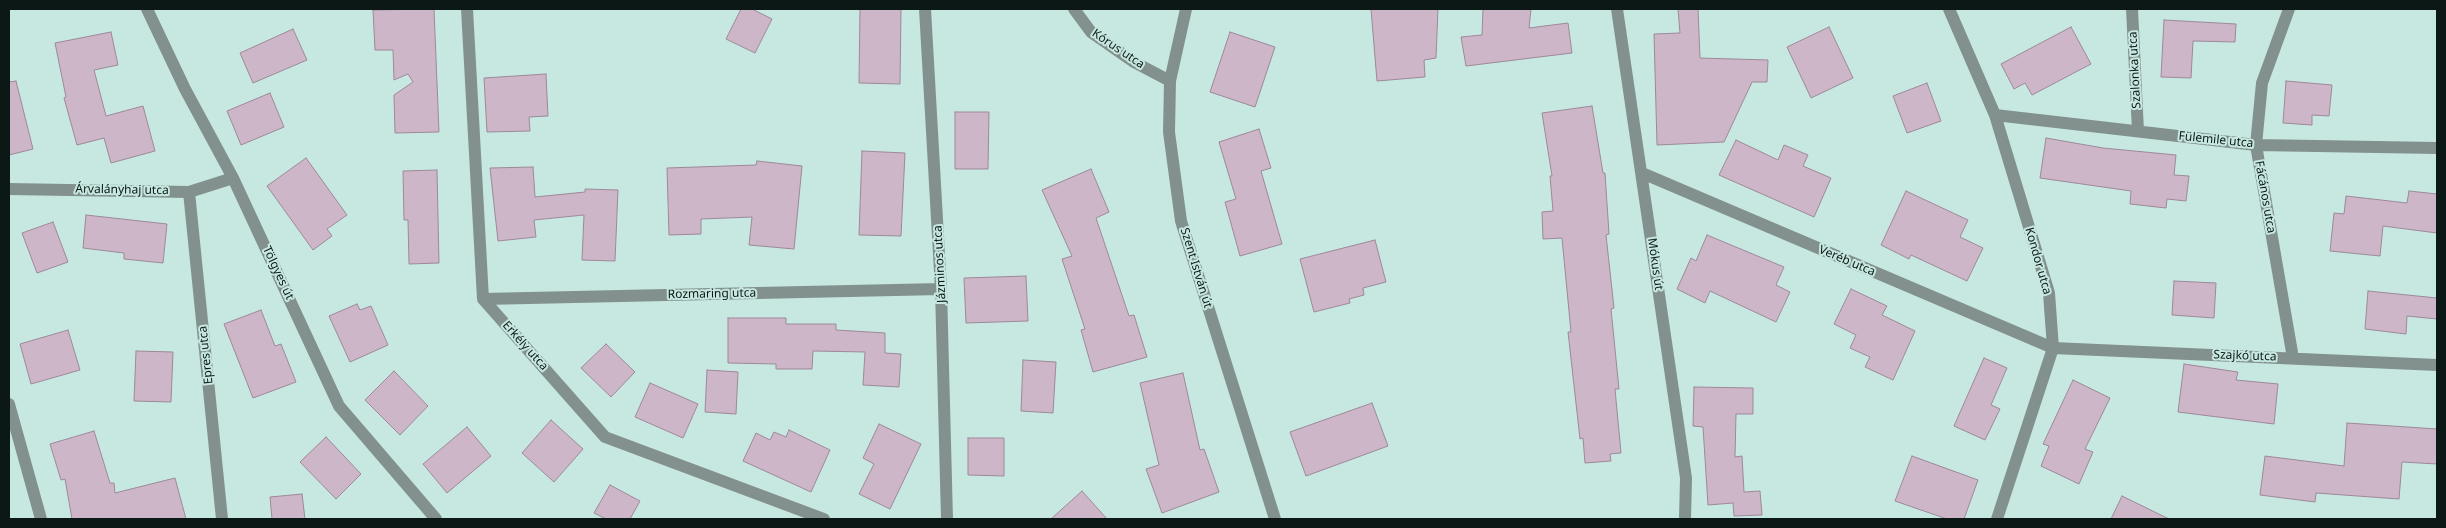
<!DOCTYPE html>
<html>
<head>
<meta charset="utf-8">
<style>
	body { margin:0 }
	#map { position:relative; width:2446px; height:528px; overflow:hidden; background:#c7e8e1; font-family:"Noto Sans",sans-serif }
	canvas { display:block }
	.frame { position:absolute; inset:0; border:10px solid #0c1816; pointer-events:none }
</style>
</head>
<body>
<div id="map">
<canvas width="2446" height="528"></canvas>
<div class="frame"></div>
</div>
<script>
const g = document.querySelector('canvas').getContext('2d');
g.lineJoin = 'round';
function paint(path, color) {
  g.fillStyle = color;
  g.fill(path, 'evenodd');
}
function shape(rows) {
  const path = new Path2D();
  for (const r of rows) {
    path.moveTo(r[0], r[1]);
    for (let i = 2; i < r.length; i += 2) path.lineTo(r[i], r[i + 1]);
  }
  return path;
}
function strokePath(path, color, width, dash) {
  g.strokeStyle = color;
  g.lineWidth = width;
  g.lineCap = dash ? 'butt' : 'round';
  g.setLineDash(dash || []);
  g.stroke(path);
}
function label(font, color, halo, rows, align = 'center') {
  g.font = font + ' "Noto Sans",sans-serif';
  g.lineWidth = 4;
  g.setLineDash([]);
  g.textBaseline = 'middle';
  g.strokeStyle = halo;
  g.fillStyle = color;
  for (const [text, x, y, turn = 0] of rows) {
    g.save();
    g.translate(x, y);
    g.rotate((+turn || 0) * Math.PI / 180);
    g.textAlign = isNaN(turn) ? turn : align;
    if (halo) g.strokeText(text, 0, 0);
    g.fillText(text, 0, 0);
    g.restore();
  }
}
const building = shape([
	[434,9,439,132,395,133,394,95,413,82,408,74,394,80,393,50,375,50,373,10,434,9],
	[741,9,752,9,772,19,755,53,726,39,741,9],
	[860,9,901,9,900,84,859,83,860,9],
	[1371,9,1438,9,1436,58,1424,60,1425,77,1377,81,1371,9],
	[1483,9,1531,9,1529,28,1568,23,1572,53,1466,66,1461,37,1482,35,1483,9],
	[1678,9,1698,9,1700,58,1768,60,1767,82,1752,82,1724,142,1657,145,1654,34,1680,33,1678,9],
	[2164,20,2236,24,2235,42,2193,41,2191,78,2161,77,2164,20],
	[1829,27,1853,78,1811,98,1787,47,1829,27],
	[2071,27,2091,64,2032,95,2025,83,2014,89,2001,64,2071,27],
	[293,29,307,60,253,83,240,53,293,29],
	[111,32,118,65,94,70,106,116,143,106,155,151,111,163,104,138,77,145,64,98,66,97,55,43,111,32],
	[1230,32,1275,47,1255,107,1210,92,1230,32],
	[546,74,548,116,529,117,530,131,487,132,484,78,546,74],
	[16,81,33,149,9,155,9,82,16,81],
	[2286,81,2332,85,2329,116,2312,115,2312,125,2283,123,2286,81],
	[1927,83,1941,121,1907,133,1893,96,1927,83],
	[270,93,284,127,241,145,227,111,270,93],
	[1592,106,1603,173,1605,173,1609,234,1606,235,1614,308,1611,309,1619,389,1615,389,1621,453,1610,454,1611,461,1585,463,1583,438,1580,439,1568,332,1571,332,1562,238,1543,239,1542,212,1553,211,1550,176,1552,176,1542,113,1592,106],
	[955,112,989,112,988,169,955,169,955,112],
	[1259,129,1271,168,1261,171,1282,244,1240,256,1225,202,1236,199,1219,142,1259,129],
	[2046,138,2103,148,2176,155,2174,175,2189,176,2186,201,2167,199,2166,208,2130,204,2131,191,2040,178,2046,138],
	[1736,140,1778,160,1784,145,1808,155,1803,166,1831,178,1814,217,1719,175,1736,140],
	[862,151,905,153,901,236,859,235,862,151],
	[306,158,347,215,327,229,332,236,313,250,267,186,306,158],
	[757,161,802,166,794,249,749,245,752,217,701,219,701,234,669,235,667,168,756,165,757,161],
	[533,167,535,197,585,192,585,189,618,190,615,261,582,260,584,215,534,220,536,237,498,241,490,168,533,167],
	[1091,169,1109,212,1096,218,1129,316,1134,315,1147,357,1093,372,1081,330,1085,329,1062,259,1072,256,1042,190,1091,169],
	[437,170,439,263,409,264,408,220,404,220,403,171,437,170],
	[1906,191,1968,220,1960,237,1983,248,1967,281,1911,255,1909,259,1881,245,1906,191],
	[2409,191,2437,194,2437,233,2383,226,2380,256,2330,251,2334,213,2344,214,2346,196,2407,203,2409,191],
	[86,215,167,224,163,263,124,259,124,253,83,248,86,215],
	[53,222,68,262,37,273,22,233,53,222],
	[1707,235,1784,267,1776,285,1790,292,1776,322,1710,291,1705,303,1677,289,1691,258,1696,261,1707,235],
	[1375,240,1386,282,1363,288,1364,295,1349,299,1350,303,1314,312,1300,259,1375,240],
	[1026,276,1028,321,966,323,964,278,1026,276],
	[2174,281,2216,283,2214,318,2172,315,2174,281],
	[1851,289,1887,306,1882,315,1915,331,1893,380,1865,367,1870,357,1850,348,1856,335,1834,324,1851,289],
	[2368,291,2437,298,2437,319,2407,316,2406,334,2365,329,2368,291],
	[357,304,360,310,371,306,388,345,350,362,329,316,357,304],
	[261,310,275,346,281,344,296,382,253,398,224,324,261,310],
	[728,318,786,318,786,324,836,324,836,330,885,333,885,353,901,354,899,387,863,385,865,352,813,351,812,369,776,369,776,364,728,363,728,318],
	[68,330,80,370,31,384,20,344,68,330],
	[606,344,635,372,611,397,581,368,606,344],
	[136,351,173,352,171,402,134,401,136,351],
	[1984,358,2007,368,1991,405,2000,409,1985,440,1954,426,1984,358],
	[1023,360,1056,362,1053,413,1021,411,1023,360],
	[2184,364,2238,372,2236,380,2278,384,2274,424,2178,412,2184,364],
	[707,370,738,372,736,414,705,412,707,370],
	[394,371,428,406,400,435,365,400,394,371],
	[1183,373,1200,450,1204,449,1219,492,1162,513,1146,469,1159,465,1140,383,1183,373],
	[2073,380,2110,398,2085,449,2093,452,2079,484,2041,466,2049,446,2043,444,2073,380],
	[650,383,698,404,683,438,635,417,650,383],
	[1694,387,1753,388,1753,414,1736,414,1735,457,1742,456,1744,492,1760,491,1762,515,1734,516,1733,503,1708,505,1703,427,1693,426,1694,387],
	[1372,403,1388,446,1306,476,1290,432,1372,403],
	[551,420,583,449,554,482,522,453,551,420],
	[2347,423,2437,429,2437,464,2402,462,2399,499,2316,493,2315,502,2260,495,2265,456,2344,466,2347,423],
	[879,424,921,444,890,509,859,494,874,464,863,458,879,424],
	[467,427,491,456,447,493,423,464,467,427],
	[789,430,830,450,811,492,743,461,756,433,770,440,774,432,786,437,789,430],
	[94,431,110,483,114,483,115,493,175,478,186,519,72,519,65,479,61,480,50,444,94,431],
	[326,437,361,474,336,499,300,462,326,437],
	[968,438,1004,438,1004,476,968,475,968,438],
	[1912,456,1978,480,1964,519,1947,519,1895,501,1912,456],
	[610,485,640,501,630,519,606,519,594,513,610,485],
	[1082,491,1107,519,1051,519,1082,491],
	[302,494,305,519,272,519,270,497,302,494],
	[2122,496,2169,519,2111,519,2122,496]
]);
const minor = shape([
	[147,9,185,89,233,178,339,406,436,519],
	[467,9,483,299,605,437,824,519],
	[925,9,941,289,947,519],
	[1074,9,1091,32,1134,62,1170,81],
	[1186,9,1170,81,1169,132,1181,221,1275,519],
	[1617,9,1686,478,1685,519],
	[1949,9,1995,115,2049,293,2053,348,1997,519],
	[2132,9,2138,131],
	[2289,9,2262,83,2256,145,2293,358],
	[1995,115,2256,145,2437,148],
	[1642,173,2053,348,2437,365],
	[9,189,189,192,233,178],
	[189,192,222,519],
	[483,299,941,289],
	[9,404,41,519]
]);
const streetNames = [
	["Kórus utca",1118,49,34],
	["Szalonka utca",2135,70,-93],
	["Fülemile utca",2216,140,6],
	["Árvalányhaj utca",122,190,1],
	["Fácános utca",2265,197,80],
	["Veréb utca",1847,261,23],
	["Kondor utca",2038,261,74],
	["Jázminos utca",940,264,-93],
	["Mókus út",1655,264,82],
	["Szent István út",1196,268,73],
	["Tölgyes út",278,273,65],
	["Rozmaring utca",712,294,-1],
	["Erkély utca",525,346,48],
	["Epres utca",206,355,-96],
	["Szajkó utca",2245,356,2]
];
paint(building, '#ccb6c7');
strokePath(building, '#9d8899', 1);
strokePath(minor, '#83918e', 12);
label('12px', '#0c1816', '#c7e8e1', streetNames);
</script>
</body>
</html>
